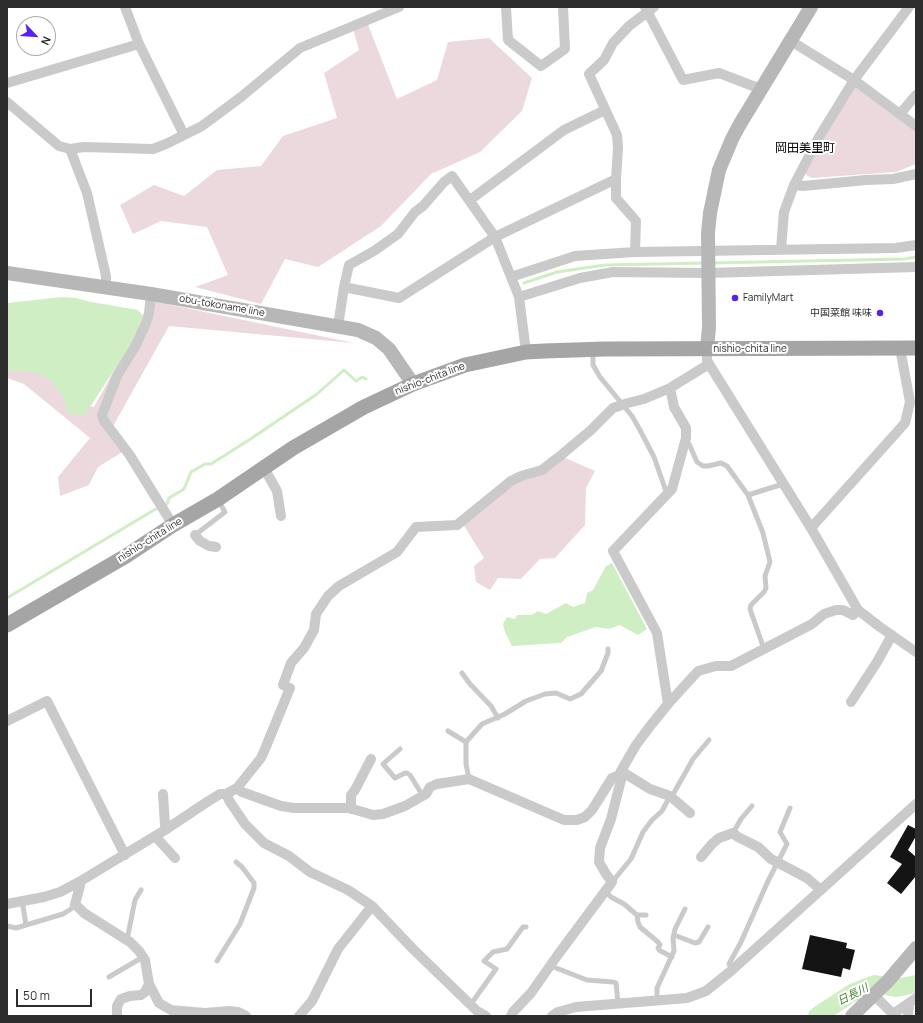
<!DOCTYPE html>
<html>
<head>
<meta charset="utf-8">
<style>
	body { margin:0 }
	#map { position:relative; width:923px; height:1023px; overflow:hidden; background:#fff; font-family:Manrope,sans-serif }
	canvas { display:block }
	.frame { position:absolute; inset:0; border:8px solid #2d2d2d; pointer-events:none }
	.north { position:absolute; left:16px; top:16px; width:40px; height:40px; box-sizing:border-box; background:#fff; border:1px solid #ababab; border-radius:50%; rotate:115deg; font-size:11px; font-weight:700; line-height:16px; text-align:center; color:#2d2d2d }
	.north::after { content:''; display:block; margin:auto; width:14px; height:18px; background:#5821f2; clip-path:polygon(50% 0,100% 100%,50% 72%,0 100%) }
	.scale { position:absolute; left:16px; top:989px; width:76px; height:18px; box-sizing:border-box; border:2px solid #2d2d2d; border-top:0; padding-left:5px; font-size:12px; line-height:14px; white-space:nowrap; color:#2d2d2d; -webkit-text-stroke:3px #fff; paint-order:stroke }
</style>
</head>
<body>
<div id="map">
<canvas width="923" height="1023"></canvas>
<div class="frame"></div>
<div class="north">N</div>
<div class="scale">50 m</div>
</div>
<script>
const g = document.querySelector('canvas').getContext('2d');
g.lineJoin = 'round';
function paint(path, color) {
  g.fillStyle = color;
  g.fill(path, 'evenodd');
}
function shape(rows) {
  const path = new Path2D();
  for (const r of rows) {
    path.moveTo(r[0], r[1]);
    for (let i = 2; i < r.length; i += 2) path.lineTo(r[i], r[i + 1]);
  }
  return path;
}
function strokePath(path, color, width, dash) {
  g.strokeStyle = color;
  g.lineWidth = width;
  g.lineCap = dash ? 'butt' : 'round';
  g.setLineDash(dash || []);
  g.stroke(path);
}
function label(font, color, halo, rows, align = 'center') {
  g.font = font + ' Manrope,"Noto Sans JP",sans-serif';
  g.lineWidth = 4;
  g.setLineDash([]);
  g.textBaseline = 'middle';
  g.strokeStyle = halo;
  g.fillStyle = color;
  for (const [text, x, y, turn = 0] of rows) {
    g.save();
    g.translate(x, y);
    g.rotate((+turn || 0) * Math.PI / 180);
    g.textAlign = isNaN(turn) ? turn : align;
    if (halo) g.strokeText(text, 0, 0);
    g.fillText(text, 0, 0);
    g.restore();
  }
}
const green = shape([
	[367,22,397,99,437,80,448,42,489,38,532,78,522,111,480,152,431,174,381,226,318,267,285,259,261,304,195,287,228,275,207,227,161,221,133,234,120,205,154,185,184,196,217,170,261,166,283,136,337,118,324,73,359,50,353,29],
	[855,86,916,130,916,164,896,172,812,178,806,175,806,167],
	[152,301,354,343,169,326,112,428,124,451,98,467,89,485,60,496,58,477,90,438,24,384,7,378,7,362,54,374,80,404,94,407],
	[563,457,595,471,586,488,585,525,555,558,540,559,521,579,498,578,490,590,476,582,474,566,484,558,463,524,503,481]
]);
const water = shape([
	[62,297,76,298,91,302,138,310,143,316,136,333,124,355,84,416,68,413,64,398,51,381,41,374,26,371,7,371,7,303],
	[612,563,647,629,638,635,620,625,609,629,596,627,567,637,561,643,512,646,505,632,503,624,507,617,515,619,517,615,532,615,538,611,546,614,566,603,573,607,585,603,587,593,593,590,606,566]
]);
const stream = shape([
	[711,263,904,259,916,257],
	[524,283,557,272,605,265,704,263],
	[7,598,154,510,167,504,169,498,184,489,191,472,205,464,211,464,249,440,317,394,344,370,356,381,362,377,366,379]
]);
const river = shape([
	[817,1016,852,993,875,984,896,988,916,984]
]);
const building = shape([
	[908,825,916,829,916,836,908,850,916,857,916,876,901,894,887,883,902,864,890,857],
	[810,935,847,943,846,948,855,950,850,970,843,968,841,977,802,969]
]);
const lane = shape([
	[593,352,593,365,600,377,632,416,640,430,654,457,667,494],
	[685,441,689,444,697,462,703,466,708,466,721,463,727,466,748,495],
	[195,535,225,512,218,500],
	[764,649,750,609,751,605,764,592,766,588,765,576,770,562,763,533,748,495,783,484],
	[462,673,470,684,491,706,498,718],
	[448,731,466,742,466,764,469,779],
	[466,742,482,724,505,714,526,701,545,694,556,693,570,699,581,694,601,671,608,653,608,649],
	[400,749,383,764,395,778,405,773,407,773,410,775,423,796],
	[671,798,693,759,709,740],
	[733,833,741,819,752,806],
	[612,882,631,859,643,832,652,820,662,811,670,796],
	[605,891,611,897,624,904,637,915,646,915],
	[22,900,26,925],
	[637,915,638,922,640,927,658,942,660,945,658,948,659,950,672,957],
	[7,926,16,928,63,914,71,909,75,904],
	[674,935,695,943,699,942,708,927],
	[127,940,135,900,141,890],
	[217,961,240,924,254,888,254,883,242,867,236,862],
	[551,966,587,980,613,982,616,983,618,1003],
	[732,970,729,964,741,942,768,881,785,848,787,844,780,832,790,808],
	[109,977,143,957],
	[657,1000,657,988,674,951,673,938,675,929,685,909],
	[471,1004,496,969,484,961,493,952,507,949,523,927,526,927]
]);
const street = shape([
	[125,7,139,44,184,135],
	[506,7,508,40,541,66,565,49,563,7],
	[645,7,683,80,719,73,761,89],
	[791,41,854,80,916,126],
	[7,83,139,44],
	[7,102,59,146,70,149,84,147,153,149,166,144,202,126,241,97,300,48,399,7],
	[900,114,916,95],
	[70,149,87,193,106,276,106,287],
	[616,179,616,198,636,221,635,252],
	[794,185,803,186,866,180,893,179,916,174],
	[470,200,564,130,605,110],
	[781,249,784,212,794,185,819,137,854,80,909,7],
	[511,277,575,256,635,252,896,248,916,245],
	[344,287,399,298,495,237,616,179,618,148,617,135,589,74,604,60,613,43,629,26,654,7],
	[151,294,149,313,146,323,136,345,117,376,102,415,104,421,129,454,173,525],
	[519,297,580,278,613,272,708,273,916,267],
	[338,326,344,287,349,265,374,251,398,234,415,212,423,206,444,182,452,176,495,237,519,297,526,352],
	[707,349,707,360,709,364,811,528,858,610,880,627,916,652],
	[264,468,277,491,281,516],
	[811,528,905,423,910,402,900,348],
	[195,535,200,541,209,546,216,547],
	[851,702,877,662,892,635],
	[668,704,657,633,613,551,672,489,686,438,686,428,674,407,670,388],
	[7,721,47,701,125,855],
	[621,771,650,789,670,796,690,813],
	[237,788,242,792,281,806,294,808,349,808,373,815,383,814,405,806,426,794,430,787,437,784,469,779,564,820,577,820,585,817,592,810,612,778,619,775,621,771,636,745,651,725,668,704,698,671,716,666,731,666,812,624,824,614,836,610,843,610,853,615,858,610],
	[163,794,165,825,167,829],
	[226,794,230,802,245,824,264,843,289,856,310,872,348,890,372,906,413,949,477,1011,486,1016],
	[351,809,351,795,355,790,371,759],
	[155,836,175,858],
	[701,857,712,844,719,838,733,833,738,837,758,847,771,859,807,878,821,890],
	[79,882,80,886,75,904,84,913,130,942,139,951,145,960,149,984,159,1003,171,1010,205,1013,229,1011,238,1012,246,1016],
	[7,904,44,897,60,892,79,882,165,830,207,802,220,794,226,794,237,788,261,758,265,749,290,688,283,685,291,663,304,648,314,630,316,614,328,596,339,586,397,552,416,527,457,525,511,481,521,476,542,470,560,456,591,430,613,408,628,403,644,399,670,388,709,364],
	[874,995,893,1014,916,998],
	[117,1016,117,1006,121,999,130,996,141,995,145,992,149,984],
	[299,1016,312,1001,338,949,372,906],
	[511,1016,513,1012,531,993,557,956,612,882,606,874,599,862,600,848,611,819,621,780,619,775],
	[552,1016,558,1012,576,1007,687,998,706,991,732,970,916,804],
	[908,1016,909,1003]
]);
const secondary = shape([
	[7,273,151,294,358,330,376,338,389,349,413,384],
	[707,349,709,327,708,233,710,213,719,170,732,139,740,124,811,7],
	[852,1016,888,981,916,948]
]);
const primary = shape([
	[7,625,126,556,173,525,218,499,293,448,364,407,413,384,465,365,526,352,544,351,604,349,916,348]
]);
const markers = [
	[735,298,4,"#5821f2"],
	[880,313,4,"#5821f2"]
];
const poiNames = [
	["FamilyMart",743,298],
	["中国菜館 味味",872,313,"right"]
];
const streetNames = [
	["obu-tokoname line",222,306,10],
	["nishio-chita line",750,349],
	["nishio-chita line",430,379,-21],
	["nishio-chita line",150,540,-32]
];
const waterNames = [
	["日長川",853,995,-27]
];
const quarterNames = [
	["岡田美里町",805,149]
];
paint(green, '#ecd9dd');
paint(water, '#cfeec4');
strokePath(stream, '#cfeec4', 3);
strokePath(river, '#cfeec4', 18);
paint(building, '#141414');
strokePath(lane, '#cacaca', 5);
strokePath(street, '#cacaca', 10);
strokePath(secondary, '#b7b7b7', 14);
strokePath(primary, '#a5a5a5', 15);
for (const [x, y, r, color] of markers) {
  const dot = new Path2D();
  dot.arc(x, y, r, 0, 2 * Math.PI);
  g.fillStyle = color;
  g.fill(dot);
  strokePath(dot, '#fff', 1.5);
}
label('10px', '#2d2d2d', '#fff', poiNames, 'left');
label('10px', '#2d2d2d', '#fff', streetNames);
label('italic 11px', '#478130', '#fff', waterNames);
label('12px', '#000', '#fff', quarterNames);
</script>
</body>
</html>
